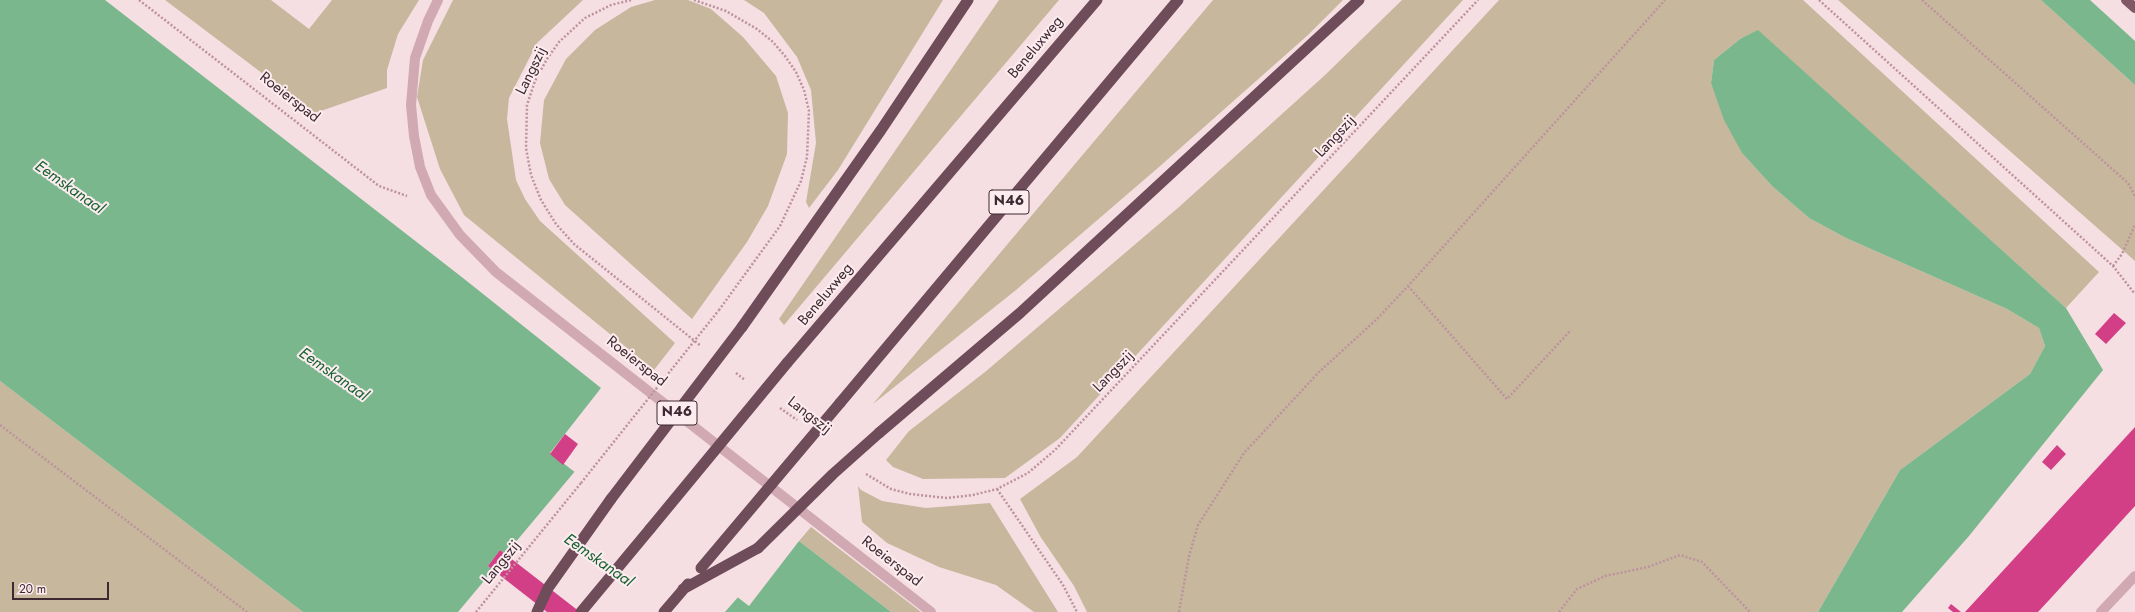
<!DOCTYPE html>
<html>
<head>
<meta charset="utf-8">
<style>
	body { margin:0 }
	#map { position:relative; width:2135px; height:612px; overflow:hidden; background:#f6dfe3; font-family:Jost,sans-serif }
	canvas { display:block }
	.scale { position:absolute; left:12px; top:582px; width:97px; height:18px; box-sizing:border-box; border:2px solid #3c2931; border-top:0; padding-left:5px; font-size:12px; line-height:14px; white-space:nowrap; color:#3c2931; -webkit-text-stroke:3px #fcecef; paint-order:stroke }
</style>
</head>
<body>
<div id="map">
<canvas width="2135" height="612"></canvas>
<div class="scale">20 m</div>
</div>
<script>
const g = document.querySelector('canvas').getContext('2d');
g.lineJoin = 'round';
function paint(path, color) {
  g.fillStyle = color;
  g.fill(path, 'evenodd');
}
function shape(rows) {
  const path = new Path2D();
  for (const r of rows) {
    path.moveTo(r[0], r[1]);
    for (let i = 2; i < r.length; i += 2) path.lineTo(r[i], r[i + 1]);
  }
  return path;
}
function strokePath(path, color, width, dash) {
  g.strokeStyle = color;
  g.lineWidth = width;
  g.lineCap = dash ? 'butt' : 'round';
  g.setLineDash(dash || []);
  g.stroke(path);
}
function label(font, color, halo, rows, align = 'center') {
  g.font = font + ' Jost,sans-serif';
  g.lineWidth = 4;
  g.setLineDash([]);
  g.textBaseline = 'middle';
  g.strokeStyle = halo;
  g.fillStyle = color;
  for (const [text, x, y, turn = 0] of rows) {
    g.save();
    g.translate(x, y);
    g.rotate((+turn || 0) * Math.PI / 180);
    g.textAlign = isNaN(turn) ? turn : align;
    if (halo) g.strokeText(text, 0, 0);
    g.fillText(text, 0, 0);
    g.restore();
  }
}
const green = shape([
	[165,0,271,0,309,29,332,0,419,0,398,34,387,70,387,88,315,113],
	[453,0,583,0,537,43,509,98,507,119,516,180,525,199,540,221,675,343,654,370,464,215,440,169,417,97,423,60],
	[655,0,688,0,711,9,743,37,776,76,788,113,787,154,768,206,747,242,692,319,565,205,549,179,540,143,544,100,566,59,595,30,631,7],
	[744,0,943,0,838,170,809,208,806,202,816,143,811,90,797,57,764,13],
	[999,0,1059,0,784,325,779,319],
	[1213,0,1343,0,1308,35,1159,167,1016,290,873,404],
	[1402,0,1463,0,1060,438,1005,478,923,479,893,467,886,460,909,431,985,372,1179,207,1324,76],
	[1499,0,1803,0,2099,272,2066,308,1758,31,1740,39,1714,60,1711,83,1742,153,1772,186,1809,218,1846,238,2007,309,2039,328,2045,346,2030,374,1900,470,1818,612,1087,612,1074,586,1040,536,1020,499,1077,457],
	[1838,0,2041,0,2135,85,2135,261],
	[0,381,303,612,0,612],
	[858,486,861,490,882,501,926,508,990,503,1058,612,1034,612,996,585,939,567,887,543,862,522],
	[811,527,921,612,891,612,799,541]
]);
const water = shape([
	[0,0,105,0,463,278,601,388,550,453,749,606,799,541,891,612,580,612,500,550,488,566,547,612,303,612,0,381],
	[2041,0,2090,0,2135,41,2135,85],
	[1758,30,2066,308,2103,370,1969,536,1902,612,1818,612,1900,470,2030,374,2045,346,2039,328,2007,309,1846,238,1809,218,1772,186,1742,153,1724,120,1711,83,1714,60,1740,39]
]);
const pier = shape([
	[576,470,739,596,725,612,577,612,504,556],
	[494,569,549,612,458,612]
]);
const building = shape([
	[2114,313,2126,323,2106,344,2095,334],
	[2135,427,2135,506,2051,598,2038,612,1965,612],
	[565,434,578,444,563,465,550,454],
	[2057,445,2066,454,2051,470,2042,462],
	[500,550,580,612,547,612,488,566],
	[1951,604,1961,612,1953,612,1948,608]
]);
const path = shape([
	[139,0,379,186,407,196],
	[631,0,611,5,585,18,559,42,547,59,535,81,527,105,526,148,531,175,541,200,556,224,574,244,701,346],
	[694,0,726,11,757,29,772,41,785,56,796,72,804,90,809,111,807,157,801,181,780,226,719,310],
	[1819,0,2113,266,2135,294],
	[1922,0,2128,183,2135,196],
	[2113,266,2122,254,2135,225],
	[1408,286,1507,399,1571,330],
	[736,373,745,380],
	[780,408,797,420],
	[0,425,247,612],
	[866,474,891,489,910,494,947,498,973,495,997,489,1028,473,1055,450,1478,0],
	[997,489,1063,585,1077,612],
	[476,612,581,483],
	[1179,612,1189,556,1198,525,1244,453,1319,372,1376,320,1408,286,1665,0],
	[1559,612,1577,589,1605,576,1648,567,1680,555,1702,562,1750,612]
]);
const minor = shape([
	[438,0,428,21,415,58,411,105,414,136,420,167,431,195,460,235,496,272,931,612],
	[2101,612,2135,576]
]);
const primary = shape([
	[2126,0,2135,8]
]);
const trunk = shape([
	[742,327,881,130,968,0],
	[787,363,1097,0],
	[840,403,1178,0],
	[879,433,1020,313,1359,0],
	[683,589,758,548],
	[537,612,548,588,611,499],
	[581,612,650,529],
	[664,612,688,584]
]);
const pathBridge = shape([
	[581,483,719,310]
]);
const trunkBridge = shape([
	[611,499,742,327],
	[650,529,787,363],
	[758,548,833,474,879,433],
	[701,568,840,403]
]);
const shields = [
	[1009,202,40],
	[677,413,40]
];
const shieldNames = [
	["N46",1009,202],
	["N46",677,413]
];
const streetNames = [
	["Beneluxweg",1036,48,-50],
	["Langszij",532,71,-64],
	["Roeierspad",289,98,38],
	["Langszij",1336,137,-47],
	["Beneluxweg",826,295,-50],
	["Roeierspad",636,362,38],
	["Langszij",1114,372,-46],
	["Langszij",809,416,38],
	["Roeierspad",891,562,38],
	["Langszij",502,563,-51]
];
const waterNames = [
	["Eemskanaal",69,188,35],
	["Eemskanaal",333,375,35],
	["Eemskanaal",598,561,35]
];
paint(green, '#c7b79c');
paint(water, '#7ab78d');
paint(pier, '#f6dfe3');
paint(building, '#d33f86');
strokePath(path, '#bc929f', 2.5, [2, 2]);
strokePath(minor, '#d0a9b3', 10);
strokePath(primary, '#805968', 10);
strokePath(trunk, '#6f4c5a', 11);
strokePath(pathBridge, '#bc929f', 2.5, [2, 2]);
strokePath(trunkBridge, '#6f4c5a', 11);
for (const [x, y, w] of shields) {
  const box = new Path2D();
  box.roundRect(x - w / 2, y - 12, w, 24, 3);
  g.fillStyle = '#fcecef';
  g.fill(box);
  strokePath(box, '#3c2931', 1);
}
label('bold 14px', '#3c2931', null, shieldNames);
label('15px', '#3c2931', '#fcecef', streetNames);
label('italic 16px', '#196333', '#fcecef', waterNames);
</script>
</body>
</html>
